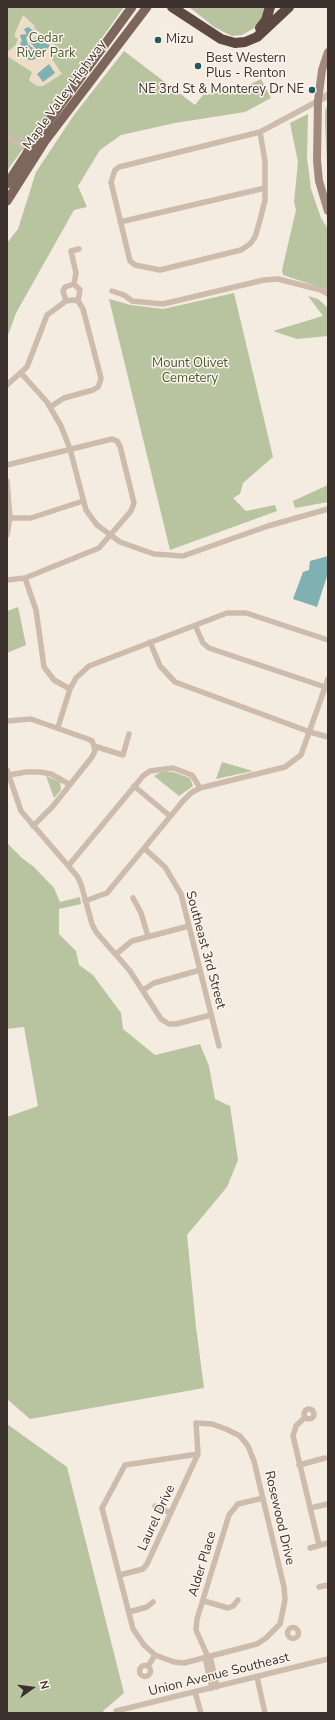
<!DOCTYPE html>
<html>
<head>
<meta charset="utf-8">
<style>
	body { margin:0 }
	#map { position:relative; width:335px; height:1720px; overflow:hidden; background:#f4ebe1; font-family:"Nunito Sans",sans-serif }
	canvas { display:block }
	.frame { position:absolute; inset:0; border:8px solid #3b302b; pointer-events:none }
	.north { position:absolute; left:12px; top:1668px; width:40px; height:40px; -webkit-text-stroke:3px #fbf5ee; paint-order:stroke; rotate:76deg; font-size:11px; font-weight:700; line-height:16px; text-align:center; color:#3b302b }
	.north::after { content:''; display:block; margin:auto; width:14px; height:18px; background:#3b302b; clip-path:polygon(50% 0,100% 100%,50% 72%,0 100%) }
</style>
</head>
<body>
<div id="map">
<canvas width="335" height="1720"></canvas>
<div class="frame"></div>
<div class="north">N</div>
</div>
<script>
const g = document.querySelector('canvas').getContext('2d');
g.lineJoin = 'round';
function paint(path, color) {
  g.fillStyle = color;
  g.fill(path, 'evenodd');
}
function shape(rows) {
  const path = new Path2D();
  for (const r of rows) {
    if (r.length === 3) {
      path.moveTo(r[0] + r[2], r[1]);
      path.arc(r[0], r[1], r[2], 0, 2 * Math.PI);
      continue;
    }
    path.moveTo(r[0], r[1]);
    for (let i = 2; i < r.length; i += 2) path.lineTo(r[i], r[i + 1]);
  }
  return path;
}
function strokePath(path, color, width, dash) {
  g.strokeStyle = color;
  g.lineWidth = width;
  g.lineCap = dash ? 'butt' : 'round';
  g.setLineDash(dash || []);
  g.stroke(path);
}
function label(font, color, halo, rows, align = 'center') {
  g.font = font + ' "Nunito Sans",sans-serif';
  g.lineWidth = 3;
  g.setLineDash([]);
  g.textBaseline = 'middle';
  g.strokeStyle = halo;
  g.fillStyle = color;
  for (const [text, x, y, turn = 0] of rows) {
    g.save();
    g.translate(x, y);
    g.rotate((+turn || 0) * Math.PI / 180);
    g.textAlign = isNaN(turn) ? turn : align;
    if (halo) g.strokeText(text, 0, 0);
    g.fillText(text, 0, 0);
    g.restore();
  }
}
const green = shape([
	[7,7,124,7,7,171],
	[189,7,266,7,265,11,256,27,242,35,232,36,214,27],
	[124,51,195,105,203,95,238,90,261,79,271,98,245,112,175,123,121,135,100,150,78,186,87,207,74,210,16,313,7,338,7,243,18,229,36,172,74,115],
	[328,103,328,184,325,124,325,111],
	[308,114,307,158,311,189,321,218,328,229,328,290,283,275,282,270,296,210,294,202,298,162,290,123],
	[234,293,273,457,243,483,240,494,233,498,246,511,275,505,277,511,170,550,109,299,131,305,163,309],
	[308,296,318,299,328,308,328,336,297,339,273,331,323,316],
	[328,485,328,502,295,508,293,501],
	[18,607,26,645,7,653,7,611],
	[222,762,253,771,216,779],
	[161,772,173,772,190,778,193,786,179,796,154,776],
	[46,776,60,782,61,790,54,798],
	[7,843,22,858,34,867,54,888,60,902,80,897,81,904,59,909,59,934,76,951,79,965,93,975,121,1013,123,1029,155,1055,200,1044,209,1066,215,1099,230,1106,238,1160,227,1187,187,1235,196,1327,204,1388,30,1419,7,1399,7,1117,38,1106,24,1027,7,1029],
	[7,1424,67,1467,124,1693,103,1711,104,1713,7,1713]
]);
const plaza = shape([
	[23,15,35,26,34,28,53,42,56,47,52,59,62,74,43,86,37,86,31,82,29,80,32,72,7,56,7,52,15,46,18,39,15,37,15,33],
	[23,34,27,34,28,36,26,37,27,43,38,53,39,51,30,42,41,42,49,45,45,53,39,58,27,55,28,47,24,49,21,46,22,41,20,35]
]);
const water = shape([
	[28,27,34,31,26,37,28,45,39,52,30,42,36,37,41,42,50,45,45,53,33,60,28,60,28,48,22,48,20,43,22,41,20,35,27,35,24,29],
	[49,64,55,73,43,82,37,74],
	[328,556,328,573,317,607,293,599,303,572,309,570,310,561]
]);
const minor = shape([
	[260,132,265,161,265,200,260,220,255,237,250,244,241,250,160,270,135,265,130,261,111,182,115,170,119,167,260,132,318,101],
	[7,137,31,152],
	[120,222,265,188],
	[112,291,124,295,132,301,163,304,264,280,278,279,321,290,328,294],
	[66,301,63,291,65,287,74,284],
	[21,373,47,402,61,426,70,449,86,510,97,525,120,542,154,554,183,556,268,526,328,509],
	[7,385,27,367,47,315,66,301,73,300,78,301],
	[50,407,64,398,93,390,98,387,100,382,101,378,83,309,78,301,80,290,74,284,76,273,71,251,79,249],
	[7,465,112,439,117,441,120,446,134,503,131,511,99,548,25,578,7,580],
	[7,481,10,518,7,535],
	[10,518,31,518,83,501],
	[25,578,36,610,44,667,54,680,70,689],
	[195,625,203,643,209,648,325,687],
	[150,642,160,666,175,682,310,732,328,737],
	[7,721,31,719,88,739,92,741,94,746,95,751,92,757,53,806,33,826],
	[58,727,70,689,76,678,89,666,227,613,246,613,328,640],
	[94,746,123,755,129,734],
	[7,770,21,811,77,876,81,884,92,924,96,932,130,971,161,1019,169,1024,176,1024,211,1015],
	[9,775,26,772,40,772,51,774,69,784],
	[134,786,170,816],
	[144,848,165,867,181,894,219,1046],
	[69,865,143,776,150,771,173,768,192,775,200,788],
	[133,898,141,913,148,936],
	[85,901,107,893,183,801,191,793,200,788,285,767,301,755,328,679],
	[116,954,132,941,189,926],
	[143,990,154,983,200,970],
	[309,1414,5],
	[305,1417,296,1426,293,1436,319,1545],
	[196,1423,212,1424,226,1429,240,1436,248,1446,254,1461,284,1587,285,1600,280,1624,266,1638,257,1644,184,1663,174,1662,155,1655,144,1645,133,1629,102,1508,125,1465,198,1454,196,1423],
	[299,1465,325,1458],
	[155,1506,171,1513],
	[310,1508,328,1504],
	[310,1548,328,1543],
	[120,1575,143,1569,147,1564,198,1454],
	[319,1587,328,1585],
	[204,1601,228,1608,233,1606,238,1600],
	[129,1612,147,1607,153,1602],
	[293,1633,5.5],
	[208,1657,196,1630,197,1619,229,1515,238,1504,263,1498],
	[145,1671,5.5],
	[148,1666,155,1655],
	[257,1677,265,1713],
	[212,1688,206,1662,208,1657,211,1660,217,1687],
	[195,1692,201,1713],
	[116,1711,328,1659]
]);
const tertiary = shape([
	[318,101,328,95]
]);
const secondary = shape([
	[328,52,322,70,318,101,317,160,319,181,328,211]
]);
const primary = shape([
	[7,184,40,133,132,7],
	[7,201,45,141,147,7]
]);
const motorway = shape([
	[172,7,221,39,235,43,245,42,257,37,289,7],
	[260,28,266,20,270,7]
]);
const markers = [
	[158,40,4,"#1f5a5e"],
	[198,66,4,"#1f5a5e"],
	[312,90,4,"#1f5a5e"]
];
const parkNames = [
	["Cedar",46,39],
	["River Park",46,54],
	["Mount Olivet",190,364],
	["Cemetery",190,379]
];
const poiNames = [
	["Mizu",166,40],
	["Best Western",206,59],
	["Plus - Renton",206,74],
	["NE 3rd St & Monterey Dr NE",304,90,"right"]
];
const streetNames = [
	["Maple Valley Highway",65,95,-54],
	["Southeast 3rd Street",205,950,75],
	["Laurel Drive",157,1518,-65],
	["Rosewood Drive",279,1518,77],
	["Alder Place",203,1564,-73],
	["Union Avenue Southeast",219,1675,-14]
];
paint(green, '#b8c4a0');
paint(plaza, '#ecdcc8');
paint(water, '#7fb0b2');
strokePath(minor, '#cdbbac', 5.5);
strokePath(tertiary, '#cdbbac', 7);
strokePath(secondary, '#a18a7d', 8);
strokePath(primary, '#7d675c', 9);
strokePath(motorway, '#5c4a42', 10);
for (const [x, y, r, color] of markers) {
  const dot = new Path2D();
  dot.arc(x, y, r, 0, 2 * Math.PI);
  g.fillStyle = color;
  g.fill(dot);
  strokePath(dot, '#fbf5ee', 1.5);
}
label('13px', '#4a5a2e', '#fbf5ee', parkNames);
label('13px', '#3b302b', '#fbf5ee', poiNames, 'left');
label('13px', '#3b302b', '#fbf5ee', streetNames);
</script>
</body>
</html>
